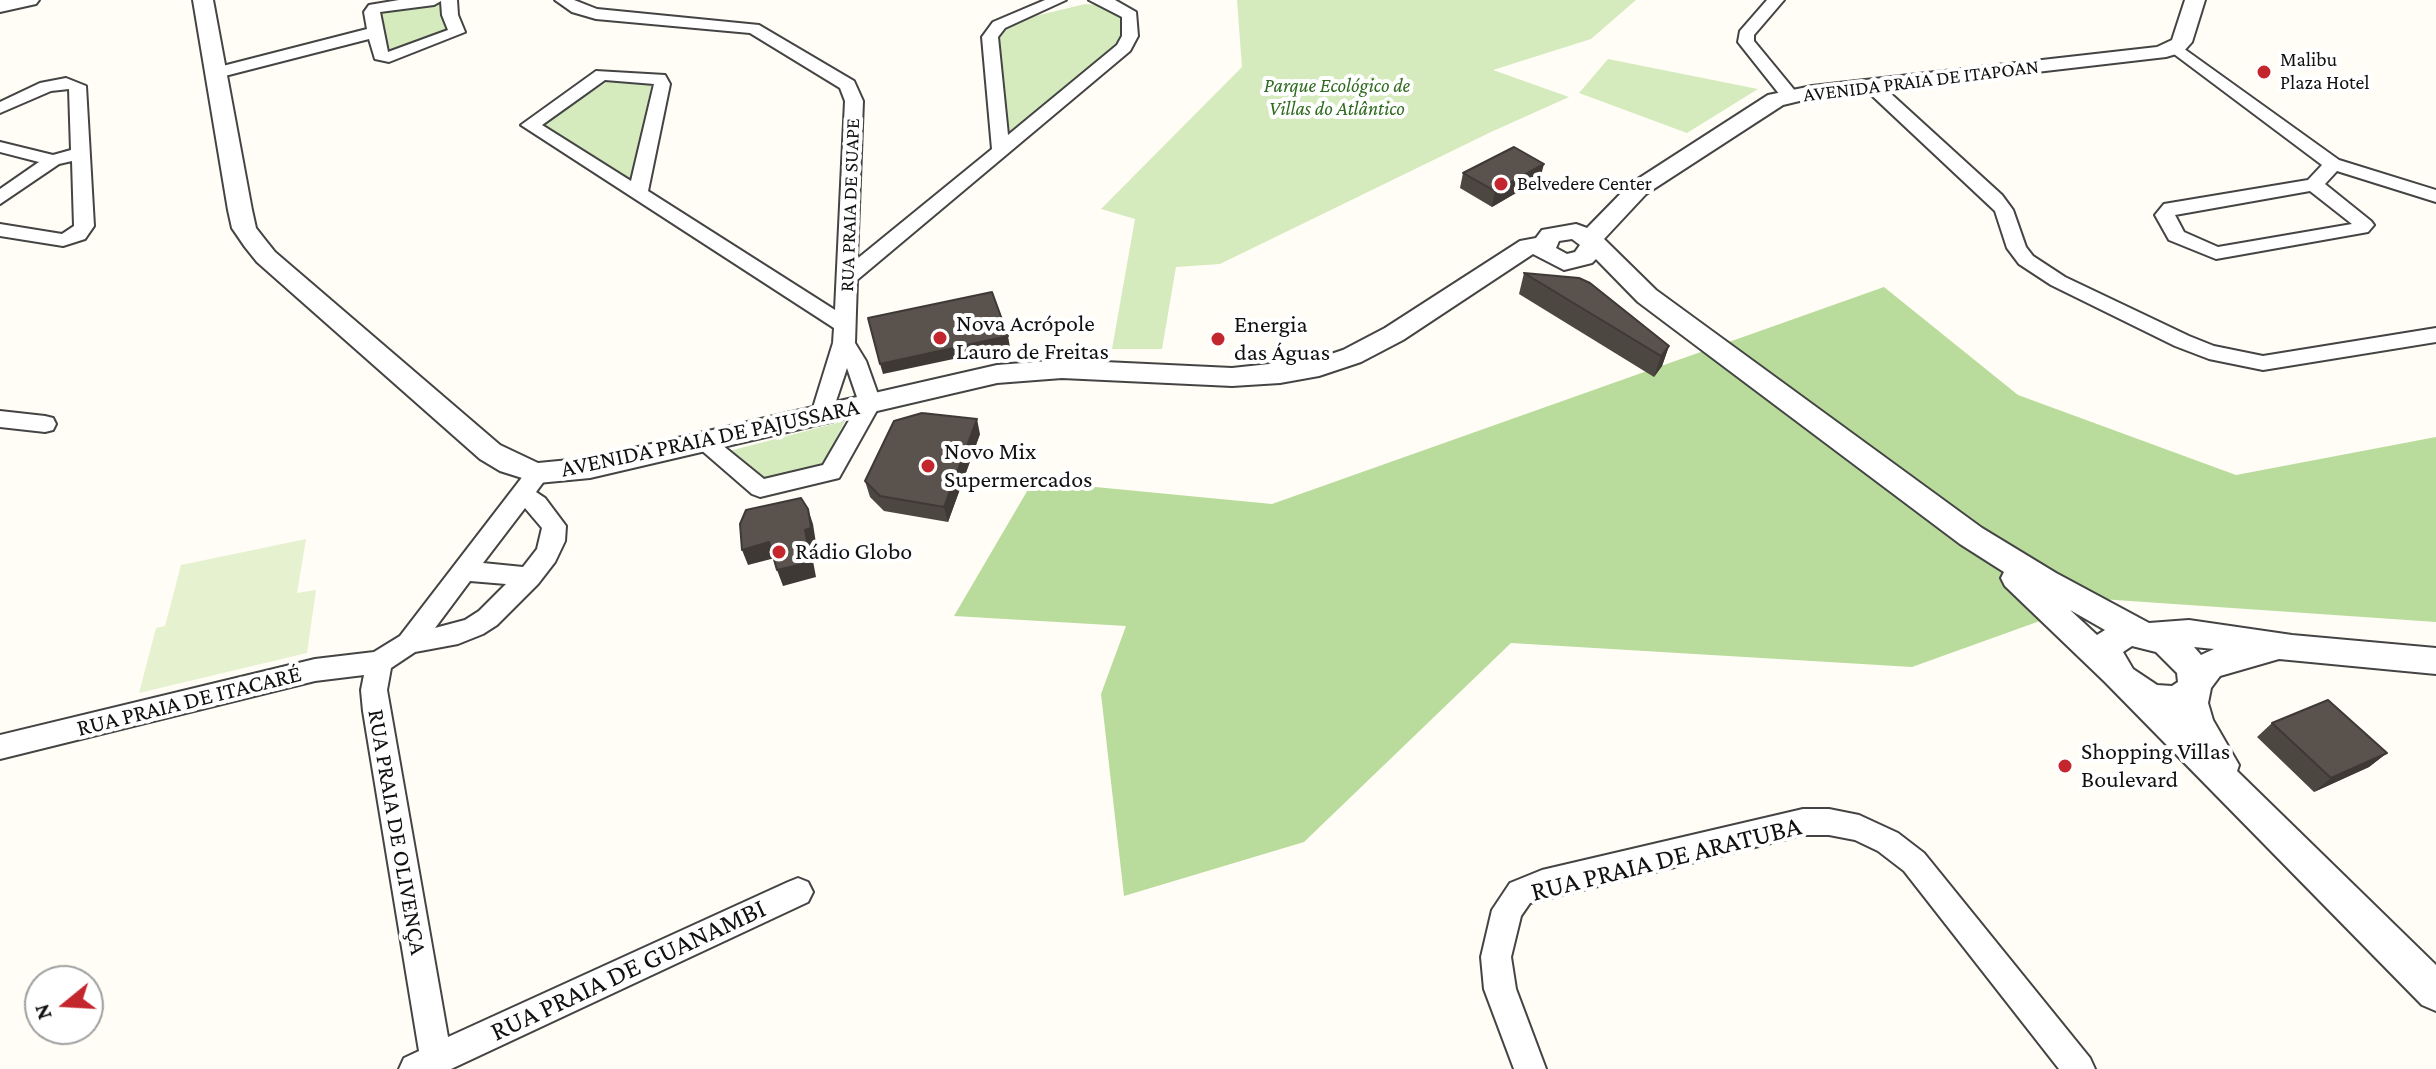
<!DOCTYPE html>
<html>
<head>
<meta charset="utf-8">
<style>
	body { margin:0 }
	#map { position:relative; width:2436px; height:1069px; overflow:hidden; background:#fffdf5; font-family:"Crimson Pro",serif }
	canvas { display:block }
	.north { position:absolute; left:24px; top:965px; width:80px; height:80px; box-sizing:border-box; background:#fff; border:2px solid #a0a0a0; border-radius:50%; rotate:252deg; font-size:22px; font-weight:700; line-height:32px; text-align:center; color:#111 }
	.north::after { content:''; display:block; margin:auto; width:28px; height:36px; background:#c4262e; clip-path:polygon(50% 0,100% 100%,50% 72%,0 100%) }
</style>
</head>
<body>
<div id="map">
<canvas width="2436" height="1069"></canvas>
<div class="north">N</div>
</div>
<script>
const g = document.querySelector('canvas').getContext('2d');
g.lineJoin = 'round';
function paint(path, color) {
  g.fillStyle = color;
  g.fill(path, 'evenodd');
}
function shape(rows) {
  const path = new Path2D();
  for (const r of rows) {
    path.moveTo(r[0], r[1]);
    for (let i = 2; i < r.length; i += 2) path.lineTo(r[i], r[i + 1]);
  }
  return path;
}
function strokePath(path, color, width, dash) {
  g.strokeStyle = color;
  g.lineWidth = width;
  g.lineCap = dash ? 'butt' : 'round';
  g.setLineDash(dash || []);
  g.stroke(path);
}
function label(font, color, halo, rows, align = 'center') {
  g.font = font + ' "Crimson Pro",serif';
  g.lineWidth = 8;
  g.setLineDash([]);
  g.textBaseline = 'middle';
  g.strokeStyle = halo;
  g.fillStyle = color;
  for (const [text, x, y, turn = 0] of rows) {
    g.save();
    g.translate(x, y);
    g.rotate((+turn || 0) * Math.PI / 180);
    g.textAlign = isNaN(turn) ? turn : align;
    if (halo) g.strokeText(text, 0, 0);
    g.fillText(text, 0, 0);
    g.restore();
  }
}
const green = shape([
	[1237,0,1636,0,1591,39,1493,70,1569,97,1491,132,1220,264,1176,267,1162,349,1112,349,1135,219,1101,209,1242,67],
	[442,4,448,33,389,53,378,13],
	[1085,4,1109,6,1124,14,1125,34,1118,48,1007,142,998,34,1023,19],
	[1608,59,1758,89,1687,133,1579,93],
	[609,81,652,83,631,182,541,124],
	[845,421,822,467,769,480,729,451]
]);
const forest = shape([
	[1884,287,2018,395,2236,475,2436,437,2436,622,2101,599,1912,667,1511,643,1304,842,1124,896,1101,694,1126,626,954,616,1033,481,1272,504]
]);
const pitch = shape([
	[306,539,297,593,316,590,307,653,139,693,156,628,165,626,181,565]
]);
const minor = shape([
	[399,0,457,0,458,15,465,32,389,62,375,59,369,39,217,78,209,73,211,69,367,29,364,12,369,5,399,0],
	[441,1,442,15,448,30,388,52,380,12,434,5,441,1],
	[555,0,574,0,597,9,759,25,854,81,863,101,857,259,992,149,982,37,993,22,1045,0,1066,0,1005,28,998,37,1008,135,1117,45,1122,36,1122,17,1089,0,1115,0,1136,12,1138,36,1130,51,857,280,855,343,866,361,881,403,839,478,760,497,752,494,692,442,695,436,703,434,711,436,764,479,823,465,859,403,847,368,830,419,822,422,814,419,811,414,833,343,834,328,521,125,596,71,665,75,670,84,648,191,835,310,845,101,840,88,750,33,596,19,572,12,555,0],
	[605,80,654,84,631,181,542,125,605,80],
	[1767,0,1784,0,1754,35,1754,41,1796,92,1799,96,1796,100,1784,100,1738,42,1740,31,1767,0],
	[2176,43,2339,160,2436,190,2436,202,2337,171,2325,184,2371,221,2374,225,2368,232,2216,259,2169,240,2155,215,2164,204,2308,180,2322,165,2170,51,2168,48,2170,45,2176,43],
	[2310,191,2352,224,2218,247,2184,232,2175,215,2310,191],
	[66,78,86,86,94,226,85,239,63,246,0,236,0,224,62,234,74,226,72,161,59,164,0,204,0,189,39,162,0,152,0,142,53,155,71,150,69,89,51,91,0,113,0,102,40,83,66,78],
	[1872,81,1878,82,2002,195,2013,210,2026,247,2033,256,2065,277,2189,336,2214,346,2263,356,2436,328,2436,342,2263,370,2209,359,2175,346,2051,285,2019,264,2007,248,1995,211,1866,90,1863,86,1872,81],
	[0,411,45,416,53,418,56,424,53,430,45,432,0,427,0,411],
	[538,465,546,467,550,473,536,492,545,498,566,526,565,541,555,562,538,584,497,625,483,634,458,644,415,652,391,668,387,690,448,1037,788,882,798,878,808,882,813,892,808,902,451,1069,399,1069,404,1058,419,1051,363,711,361,690,364,675,315,681,0,759,0,735,315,659,374,652,400,636,530,467,538,465],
	[525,508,542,528,537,549,523,567,483,563,525,508],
	[470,581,506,584,479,611,465,620,435,628,470,581],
	[1803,809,1829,809,1859,815,1898,833,1924,853,2090,1058,2095,1069,2059,1069,1904,871,1878,851,1855,840,1829,835,1803,835,1530,903,1521,916,1511,957,1516,989,1546,1069,1514,1069,1484,989,1481,957,1492,910,1510,883,1542,870,1803,809]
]);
const tertiary = shape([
	[0,0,39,0,36,4,0,12,0,0],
	[193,0,213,0,252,210,256,228,263,237,275,252,500,445,538,463,590,458,997,365,1062,360,1232,368,1316,359,1343,350,1385,328,1520,241,1536,238,1542,230,1576,224,1587,228,1630,184,1768,95,1812,86,2157,47,2172,40,2185,0,2205,0,2192,42,2183,52,2166,57,1812,98,1783,105,1646,194,1604,239,1656,290,1982,528,2056,573,2149,623,2189,620,2292,635,2436,648,2436,674,2279,659,2220,676,2211,688,2208,703,2213,720,2239,765,2237,771,2436,965,2436,1011,2422,1005,2105,682,2005,586,2001,578,2004,572,1960,544,1638,302,1596,259,1592,263,1564,270,1533,254,1403,340,1361,362,1319,376,1280,383,1232,386,1062,378,997,383,590,478,538,483,500,471,480,459,257,262,245,247,232,228,228,210,193,0],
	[1572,239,1580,245,1575,252,1567,254,1556,248,1559,241,1572,239],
	[2070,610,2105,630,2097,635,2070,610],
	[2132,646,2156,652,2177,673,2178,682,2172,686,2157,685,2133,669,2123,652,2132,646],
	[2194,647,2214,649,2201,655,2194,647]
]);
const wall = shape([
	[1463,173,1540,179,1492,207,1460,188],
	[1524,273,1669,346,1662,366,1654,377,1519,294],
	[980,434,948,522,884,511,870,497,865,481],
	[2272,723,2387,753,2369,767,2314,792,2257,737]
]);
const shadedWall = shape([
	[1544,164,1540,179,1492,207,1495,191],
	[1008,336,1010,347,883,374,880,364],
	[1669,346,1662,366,1654,377,1661,356],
	[977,419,980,434,948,522,944,507],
	[808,509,813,524,816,543,810,545,816,577,783,586,777,570,805,530],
	[769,542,775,558,748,565,742,550],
	[2387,753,2369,767,2314,792,2331,778]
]);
const building = shape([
	[1514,147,1544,164,1495,191,1463,173,1514,147],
	[1524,273,1579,278,1590,283,1669,346,1661,356,1524,273],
	[992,292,1008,336,880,364,868,318,992,292],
	[922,413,977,419,944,507,880,496,865,481,894,421,922,413],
	[801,498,808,509,811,528,805,530,811,562,777,570,769,542,742,550,740,524,746,510,801,498],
	[2328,700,2387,753,2331,778,2272,723,2328,700]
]);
const markers = [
	[2264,72,8,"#c4262e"],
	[1501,184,8,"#c4262e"],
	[940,338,8,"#c4262e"],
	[1218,339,8,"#c4262e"],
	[928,466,8,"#c4262e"],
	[779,552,8,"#c4262e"],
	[2065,766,8,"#c4262e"]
];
const farPoinames = [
	["Malibu",2280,60],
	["Plaza Hotel",2280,83],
	["Belvedere Center",1517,184]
];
const farStreetnames = [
	["AVENIDA PRAIA DE ITAPOAN",1921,81,-7],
	["RUA PRAIA DE SUAPE",850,205,-88]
];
const farParknames = [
	["Parque Ecológico de",1337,86],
	["Villas do Atlântico",1337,109]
];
const poiNames = [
	["Nova Acrópole",956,324],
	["Lauro de Freitas",956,352],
	["Energia",1234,325],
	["das Águas",1234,353],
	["Novo Mix",944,452],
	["Supermercados",944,480],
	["Rádio Globo",795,552],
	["Shopping Villas",2081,752],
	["Boulevard",2081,780]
];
const streetNames = [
	["AVENIDA PRAIA DE PAJUSSARA",710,438,-12],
	["RUA PRAIA DE ITACARÉ",189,701,-14],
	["RUA PRAIA DE OLIVENÇA",397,832,80]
];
const nearStreetnames = [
	["RUA PRAIA DE ARATUBA",1666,859,-14],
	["RUA PRAIA DE GUANAMBI",628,970,-25]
];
paint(green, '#d5ebbd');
paint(forest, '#b9dc9c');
paint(pitch, '#e6f2cf');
strokePath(minor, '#444', 4);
strokePath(tertiary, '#444', 4);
paint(minor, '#fff');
paint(tertiary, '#fff');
paint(wall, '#4d4742');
paint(shadedWall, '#3f3936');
paint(building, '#5a524d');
strokePath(building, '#3f3936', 2);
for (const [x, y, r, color] of markers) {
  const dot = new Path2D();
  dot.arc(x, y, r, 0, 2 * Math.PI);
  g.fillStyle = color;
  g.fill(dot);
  strokePath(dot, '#fff', 3);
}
label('20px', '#111', '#fff', farPoinames, 'left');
label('20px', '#111', '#fff', farStreetnames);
label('italic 20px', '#2f6b1f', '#fff', farParknames);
label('24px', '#111', '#fff', poiNames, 'left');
label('24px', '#111', '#fff', streetNames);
label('28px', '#111', '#fff', nearStreetnames);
</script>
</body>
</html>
